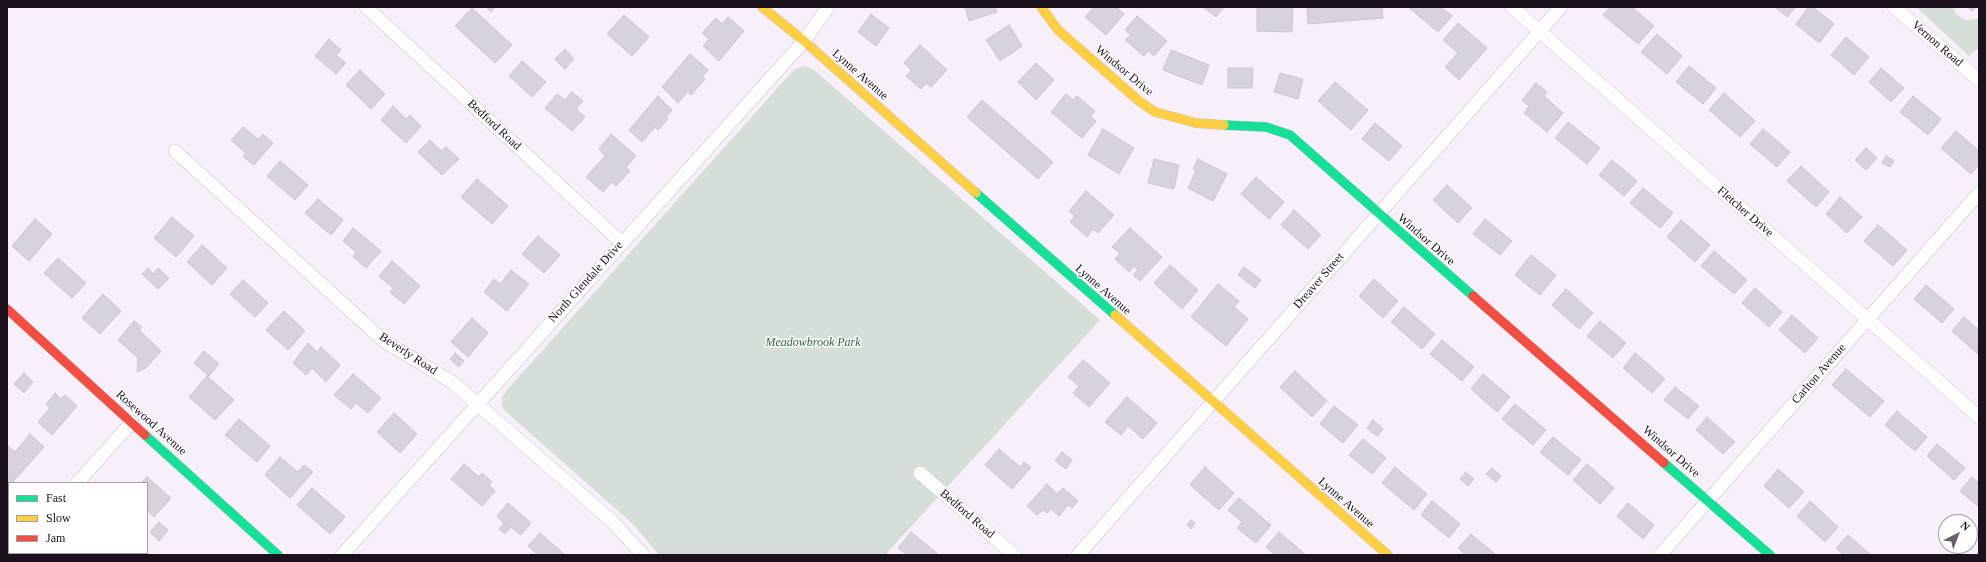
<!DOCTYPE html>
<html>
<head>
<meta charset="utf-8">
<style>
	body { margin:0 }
	#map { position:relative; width:1986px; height:562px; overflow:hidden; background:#f7eff9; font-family:Georgia,serif }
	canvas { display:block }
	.frame { position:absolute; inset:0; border:8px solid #1b121d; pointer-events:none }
	.legend { position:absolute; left:8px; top:482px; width:140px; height:72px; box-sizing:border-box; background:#fefefe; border:1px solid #a3a0a4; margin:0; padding:5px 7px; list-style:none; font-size:12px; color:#1b121d }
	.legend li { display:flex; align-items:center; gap:8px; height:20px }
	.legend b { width:20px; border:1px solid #a3a0a4 }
	.north { position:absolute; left:1938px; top:514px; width:40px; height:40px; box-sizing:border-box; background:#fefefe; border:1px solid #a3a0a4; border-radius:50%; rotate:42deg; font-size:11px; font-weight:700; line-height:16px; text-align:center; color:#1b121d }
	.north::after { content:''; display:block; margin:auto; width:14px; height:18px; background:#685f6a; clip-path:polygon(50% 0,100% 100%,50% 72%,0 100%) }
</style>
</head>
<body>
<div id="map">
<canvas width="1986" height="562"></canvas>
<div class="frame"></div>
<ul class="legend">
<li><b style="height:5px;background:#16e098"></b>Fast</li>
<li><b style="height:5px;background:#ffcf43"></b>Slow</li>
<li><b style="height:5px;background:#f24e42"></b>Jam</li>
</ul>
<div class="north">N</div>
</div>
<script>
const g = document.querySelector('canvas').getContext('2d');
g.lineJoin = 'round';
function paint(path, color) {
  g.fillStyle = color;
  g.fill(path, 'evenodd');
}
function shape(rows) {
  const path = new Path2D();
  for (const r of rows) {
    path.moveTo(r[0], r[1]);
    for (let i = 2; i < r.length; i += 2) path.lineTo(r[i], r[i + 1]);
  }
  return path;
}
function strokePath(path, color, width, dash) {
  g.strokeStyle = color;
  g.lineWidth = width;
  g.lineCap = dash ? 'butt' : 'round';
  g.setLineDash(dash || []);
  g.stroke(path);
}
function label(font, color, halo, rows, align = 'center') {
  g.font = font + ' Georgia,serif';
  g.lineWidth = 3;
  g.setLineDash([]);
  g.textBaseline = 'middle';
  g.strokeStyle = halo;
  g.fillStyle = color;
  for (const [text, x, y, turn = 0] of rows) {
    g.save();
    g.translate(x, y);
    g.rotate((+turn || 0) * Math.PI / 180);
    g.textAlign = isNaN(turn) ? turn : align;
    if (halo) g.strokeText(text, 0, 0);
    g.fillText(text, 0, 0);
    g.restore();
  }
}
const green = shape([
	[1916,7,1953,7,1956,14,1965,20,1979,19,1979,48,1969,56],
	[805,66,813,69,1100,320,885,555,659,555,633,524,504,410,502,405,502,398,506,391,791,73,795,69]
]);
const building = shape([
	[486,7,495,7,491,12,486,7],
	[965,7,995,7,997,12,969,21,965,7],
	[1094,7,1116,7,1124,14,1106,35,1085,17,1094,7],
	[1203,7,1224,7,1216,17,1203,7],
	[1257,7,1293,7,1292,32,1257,31,1257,7],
	[1307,7,1382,7,1383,18,1308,24,1307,7],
	[1408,7,1441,7,1452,16,1438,32,1408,7],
	[1610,7,1632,7,1654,26,1638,44,1603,15,1610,7],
	[1775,7,1796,7,1787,17,1775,7],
	[1809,7,1813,7,1834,24,1819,43,1796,24,1809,7],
	[1967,7,1976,7,1972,11,1967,7],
	[472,8,512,45,495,63,455,26,472,8],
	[871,14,889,28,876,46,858,32,871,14],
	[624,15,649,37,632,56,607,34,624,15],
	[1137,16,1167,41,1154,56,1148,51,1144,56,1125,40,1131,35,1125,30,1137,16],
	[728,17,744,31,719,61,703,46,709,39,702,33,716,18,722,24,728,17],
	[1458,23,1487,48,1459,80,1445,67,1458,53,1443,40,1458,23],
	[1009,25,1022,46,1000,61,986,40,1009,25],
	[1657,34,1682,56,1667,74,1641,52,1657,34],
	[1846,37,1869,57,1854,75,1831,55,1846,37],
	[329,39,341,50,336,55,346,63,336,74,315,56,329,39],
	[920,45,947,70,931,87,926,83,921,89,906,76,911,70,904,63,920,45],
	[565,49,574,59,565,69,555,59,565,49],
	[1171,50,1209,65,1202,85,1163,70,1171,50],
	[690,54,708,70,702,77,705,79,691,95,688,91,678,103,662,87,690,54],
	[522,61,546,82,532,97,509,76,522,61],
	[1036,63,1054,80,1036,100,1018,82,1036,63],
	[1689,66,1716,88,1703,104,1676,82,1689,66],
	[1228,68,1253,68,1252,88,1228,88,1228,68],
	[1881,68,1904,88,1891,102,1869,82,1881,68],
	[360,70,385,94,371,109,346,85,360,70],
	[1280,73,1303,79,1298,99,1274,92,1280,73],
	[1335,82,1368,110,1351,130,1318,101,1335,82],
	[1536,83,1547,92,1544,96,1563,113,1547,132,1524,113,1529,106,1522,100,1536,83],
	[572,92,583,101,576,109,585,117,572,131,545,108,557,94,565,100,572,92],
	[1724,93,1755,121,1740,137,1709,110,1724,93],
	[1066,94,1073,100,1077,96,1095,111,1091,116,1096,121,1082,138,1051,112,1066,94],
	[658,96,672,110,666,117,668,119,658,130,655,127,642,142,629,130,658,96],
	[1913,96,1941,119,1928,135,1900,112,1913,96],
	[982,100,1053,162,1038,179,967,117,982,100],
	[393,106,406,119,410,115,421,126,406,143,381,120,393,106],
	[1568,122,1600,148,1587,164,1555,138,1568,122],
	[1375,123,1402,146,1389,161,1362,139,1375,123],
	[243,127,258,139,263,134,273,143,254,165,243,156,246,153,231,140,243,127],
	[1103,129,1134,148,1119,174,1088,155,1103,129],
	[1763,129,1790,152,1777,167,1750,144,1763,129],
	[1956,131,1979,151,1979,165,1971,174,1941,148,1956,131],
	[611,134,636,156,626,167,630,171,616,186,612,182,603,192,586,177,605,156,599,149,611,134],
	[430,140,441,151,446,147,459,159,442,175,418,152,430,140],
	[1866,148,1877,158,1866,170,1855,160,1866,148],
	[1886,156,1894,161,1890,167,1882,163,1886,156],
	[1154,159,1179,165,1174,189,1148,183,1154,159],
	[1198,159,1227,174,1213,201,1188,188,1196,171,1193,169,1198,159],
	[1612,160,1637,181,1624,196,1599,175,1612,160],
	[280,161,308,185,295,200,267,176,280,161],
	[1801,166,1829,192,1816,207,1787,181,1801,166],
	[1256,177,1284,202,1269,219,1241,194,1256,177],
	[477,179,508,206,492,224,461,197,477,179],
	[1447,185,1472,208,1458,223,1433,200,1447,185],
	[1643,188,1673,213,1660,228,1630,203,1643,188],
	[1086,191,1114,215,1098,233,1093,229,1087,237,1070,222,1075,216,1069,211,1086,191],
	[1840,197,1862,217,1847,233,1826,214,1840,197],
	[318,199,343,220,331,235,305,213,318,199],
	[1294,210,1321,235,1308,249,1281,225,1294,210],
	[172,217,194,236,176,257,154,238,172,217],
	[35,219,52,234,29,261,12,246,35,219],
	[1485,219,1512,241,1500,255,1473,234,1485,219],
	[1681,220,1710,245,1695,262,1667,237,1681,220],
	[1878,225,1907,250,1893,266,1864,241,1878,225],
	[353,228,381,251,366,268,353,257,356,252,343,241,353,228],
	[1130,228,1162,257,1140,281,1133,275,1138,270,1134,266,1129,272,1115,259,1120,253,1112,247,1130,228],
	[538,236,560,255,544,273,522,254,538,236],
	[202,245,227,268,212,285,187,262,202,245],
	[1714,251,1747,280,1734,294,1701,266,1714,251],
	[1531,255,1556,275,1540,295,1515,275,1531,255],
	[58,258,86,283,72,298,44,273,58,258],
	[392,261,420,286,404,304,390,292,393,288,379,276,392,261],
	[1170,265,1198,290,1182,309,1154,283,1170,265],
	[1244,267,1261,280,1255,288,1238,275,1244,267],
	[148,268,153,274,158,268,169,278,158,289,142,274,148,268],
	[511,270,529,284,507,311,484,292,494,279,500,284,511,270],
	[1374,279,1398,301,1383,318,1359,296,1374,279],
	[243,280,268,303,255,317,230,294,243,280],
	[1218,284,1239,301,1234,307,1248,319,1226,346,1191,317,1218,284],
	[1926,285,1954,309,1942,323,1914,299,1926,285],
	[1755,288,1782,312,1769,327,1742,303,1755,288],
	[1566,289,1593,313,1579,329,1552,305,1566,289],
	[103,294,121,311,100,334,82,318,103,294],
	[1404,307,1435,334,1422,349,1391,322,1404,307],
	[284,311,305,331,288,350,266,330,284,311],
	[1792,315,1818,338,1805,353,1779,330,1792,315],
	[1964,317,1979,330,1978,354,1952,331,1964,317],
	[472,318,488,333,468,357,451,342,472,318],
	[134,321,142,327,139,330,161,351,146,368,137,372,138,358,118,340,134,321],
	[1600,321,1626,343,1613,358,1587,336,1600,321],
	[1442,340,1474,367,1462,381,1430,354,1442,340],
	[308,343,317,352,321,347,340,365,326,382,312,368,306,375,293,363,308,343],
	[204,351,219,364,209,376,194,363,204,351],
	[455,353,464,361,459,367,450,359,455,353],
	[1635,353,1665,379,1652,393,1623,368,1635,353],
	[1083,360,1110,383,1089,407,1073,393,1079,386,1068,377,1083,360],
	[1846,369,1884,401,1870,417,1832,385,1846,369],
	[1295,371,1327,401,1312,417,1280,387,1295,371],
	[24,373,33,382,24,393,14,384,24,373],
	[353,374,381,398,368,413,356,403,351,409,334,395,353,374],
	[1483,374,1510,397,1497,412,1471,389,1483,374],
	[207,376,234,400,215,420,189,397,207,376],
	[1675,387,1699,406,1688,419,1664,400,1675,387],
	[55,393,61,399,65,395,77,406,52,435,38,422,50,408,46,404,55,393],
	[1127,397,1157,423,1143,439,1128,426,1121,435,1105,422,1127,397],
	[1515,404,1546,430,1533,445,1502,419,1515,404],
	[1334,406,1358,425,1343,443,1320,424,1334,406],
	[1897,411,1927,437,1915,451,1885,425,1897,411],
	[394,413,417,434,400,453,377,432,394,413],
	[1707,417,1735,442,1723,454,1696,430,1707,417],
	[239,419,270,446,257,462,225,435,239,419],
	[1373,420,1383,429,1377,436,1367,428,1373,420],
	[30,434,44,447,12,483,9,483,8,488,7,445,15,452,30,434],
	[1553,437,1581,460,1568,475,1540,452,1553,437],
	[1363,439,1386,458,1372,474,1349,455,1363,439],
	[1937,444,1965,468,1954,480,1927,456,1937,444],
	[999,449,1020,467,1024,462,1031,467,1012,489,985,465,999,449],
	[1062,452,1072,460,1066,469,1055,461,1062,452],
	[280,457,298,472,304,465,313,472,290,498,265,475,280,457],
	[464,464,479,477,482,473,492,482,489,485,495,491,482,506,451,479,464,464],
	[1587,464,1614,488,1600,504,1573,480,1587,464],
	[1205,467,1234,493,1219,510,1190,485,1205,467],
	[1395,467,1427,494,1414,510,1382,483,1395,467],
	[1492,468,1501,476,1496,482,1486,474,1492,468],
	[1778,469,1804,492,1789,508,1764,486,1778,469],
	[1466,472,1474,479,1468,486,1460,479,1466,472],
	[147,477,171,498,154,517,147,510,147,483,141,483,147,477],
	[1972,477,1979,483,1979,507,1960,491,1972,477],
	[1047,484,1057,494,1063,488,1078,501,1072,508,1068,505,1059,516,1051,509,1047,513,1043,510,1037,515,1027,506,1047,484],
	[312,488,345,517,330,534,297,505,312,488],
	[1239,498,1271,525,1256,543,1237,528,1242,522,1228,510,1239,498],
	[1432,501,1460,524,1449,538,1421,515,1432,501],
	[1810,501,1838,527,1825,542,1797,516,1810,501],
	[508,503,531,523,521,535,511,527,505,534,499,529,504,523,497,516,508,503],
	[1628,503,1654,525,1643,539,1617,516,1628,503],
	[1191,520,1195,523,1191,529,1187,525,1191,520],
	[159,522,168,530,159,541,150,532,159,522],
	[911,532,939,555,907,555,898,548,911,532],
	[1279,532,1306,555,1275,555,1266,547,1279,532],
	[540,533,565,555,538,555,528,546,540,533],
	[1471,534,1496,555,1466,555,1458,548,1471,534],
	[1848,535,1871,555,1844,555,1836,548,1848,535]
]);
const street = shape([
	[366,7,621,242],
	[1512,7,1979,417],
	[1894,7,1979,80],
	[175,151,384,341,452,382,613,522,643,555],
	[920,473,1014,555],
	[77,483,132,422],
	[12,555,14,553],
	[342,555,804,41,828,7],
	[1078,555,1561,7],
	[1660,555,1979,193]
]);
const fast = shape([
	[1224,125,1266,127,1290,135,1473,296],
	[976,193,1115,315],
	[145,435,278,555],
	[1664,463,1770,555]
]);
const slow = shape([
	[762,7,804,41,976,193],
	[1041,7,1058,30,1139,101,1155,112,1196,123,1224,125],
	[1115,315,1388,555]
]);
const jam = shape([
	[1473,296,1664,463],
	[7,309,145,435]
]);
const streetNames = [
	["Vernon Road",1937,44,41],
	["Windsor Drive",1124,71,40],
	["Lynne Avenue",860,75,41],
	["Bedford Road",494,125,43],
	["Fletcher Drive",1745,212,41],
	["Windsor Drive",1426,240,41],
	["Dreaver Street",1319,281,-49],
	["North Glendale Drive",586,282,-48],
	["Lynne Avenue",1103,290,41],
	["Beverly Road",408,354,33],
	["Carlton Avenue",1819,374,-49],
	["Rosewood Avenue",151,423,42],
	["Windsor Drive",1671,452,41],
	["Lynne Avenue",1346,503,41],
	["Bedford Road",967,514,41]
];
const parkNames = [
	["Meadowbrook Park",813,343]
];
paint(green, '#d5ded7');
paint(building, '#d8d2dd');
strokePath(building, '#cbc5d0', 1);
strokePath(street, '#ccc4ce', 14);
strokePath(fast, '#ccc4ce', 10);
strokePath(slow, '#ccc4ce', 10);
strokePath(jam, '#ccc4ce', 10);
strokePath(street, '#fefdfe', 13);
strokePath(fast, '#16e098', 9);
strokePath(slow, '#ffcf43', 9);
strokePath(jam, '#f24e42', 9);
label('12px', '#1b121d', '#fefefe', streetNames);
label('italic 12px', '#31653b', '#fefefe', parkNames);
</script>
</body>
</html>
